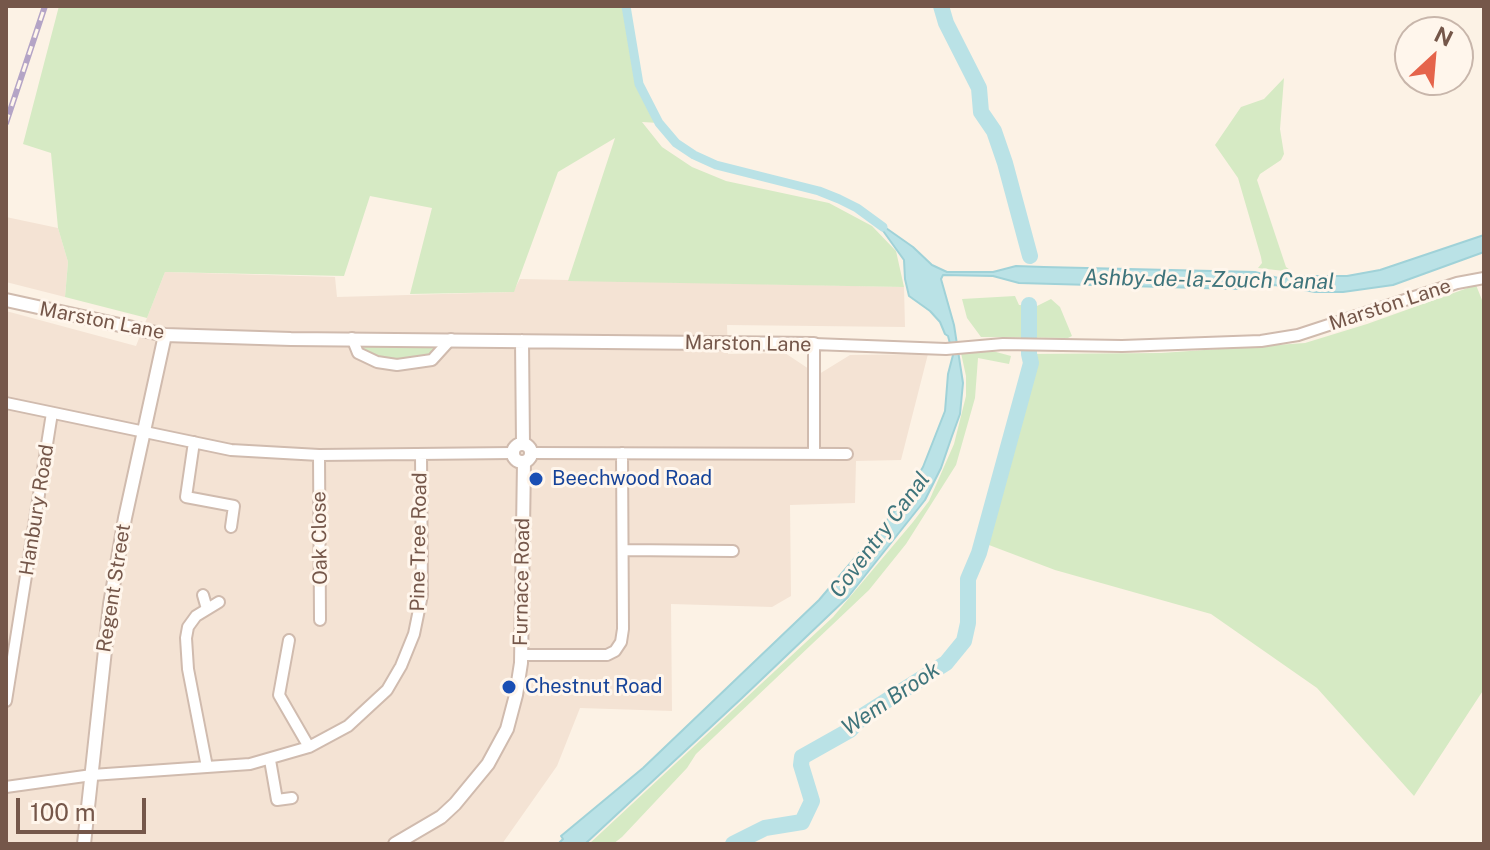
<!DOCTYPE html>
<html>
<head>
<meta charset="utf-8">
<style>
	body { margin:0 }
	#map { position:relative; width:1490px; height:850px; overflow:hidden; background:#fcf2e5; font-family:"Public Sans",sans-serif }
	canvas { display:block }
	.frame { position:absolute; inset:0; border:8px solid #75574a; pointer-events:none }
	.north { position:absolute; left:1394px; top:16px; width:80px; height:80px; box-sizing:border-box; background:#fff6ec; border:2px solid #c8b6ab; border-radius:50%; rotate:26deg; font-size:22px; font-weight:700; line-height:32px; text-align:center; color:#75574a }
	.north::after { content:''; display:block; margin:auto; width:28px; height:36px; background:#e5644b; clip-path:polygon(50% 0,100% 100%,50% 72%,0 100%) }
	.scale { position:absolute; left:16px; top:798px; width:130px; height:36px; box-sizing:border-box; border:4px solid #75574a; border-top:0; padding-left:10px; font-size:24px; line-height:28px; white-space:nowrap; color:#75574a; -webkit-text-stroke:6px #fff6ec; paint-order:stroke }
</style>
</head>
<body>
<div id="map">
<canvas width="1490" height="850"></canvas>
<div class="frame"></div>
<div class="north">N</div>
<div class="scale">100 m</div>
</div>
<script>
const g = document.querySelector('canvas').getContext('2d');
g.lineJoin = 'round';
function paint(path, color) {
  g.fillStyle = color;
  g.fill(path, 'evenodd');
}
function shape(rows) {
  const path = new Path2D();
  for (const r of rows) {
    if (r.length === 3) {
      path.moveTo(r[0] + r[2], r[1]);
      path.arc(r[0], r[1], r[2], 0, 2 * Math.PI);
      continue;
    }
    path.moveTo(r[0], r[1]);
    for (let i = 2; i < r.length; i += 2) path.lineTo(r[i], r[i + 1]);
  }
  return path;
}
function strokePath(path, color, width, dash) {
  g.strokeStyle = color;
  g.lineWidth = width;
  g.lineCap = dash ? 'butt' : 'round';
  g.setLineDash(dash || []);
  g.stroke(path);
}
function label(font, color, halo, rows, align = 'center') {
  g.font = font + ' "Public Sans",sans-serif';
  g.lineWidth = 6;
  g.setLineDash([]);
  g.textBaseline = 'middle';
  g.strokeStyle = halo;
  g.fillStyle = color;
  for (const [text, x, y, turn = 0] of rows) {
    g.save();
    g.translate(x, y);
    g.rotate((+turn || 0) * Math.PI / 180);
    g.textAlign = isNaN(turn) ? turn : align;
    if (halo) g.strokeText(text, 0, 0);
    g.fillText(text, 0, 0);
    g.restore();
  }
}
const residential = shape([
	[6,217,58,228,68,262,65,297,6,282],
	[165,272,335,277,337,297,513,292,520,279,904,287,905,327,727,325,728,354,785,353,809,369,811,379,850,355,928,354,901,460,856,461,855,503,790,505,791,596,772,607,671,604,672,711,580,708,557,766,502,844,6,844,6,311,136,346]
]);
const green = shape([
	[59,6,627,6,639,84,659,123,642,122,662,147,692,167,726,181,829,203,872,226,896,251,904,287,568,281,615,138,558,172,514,292,410,294,432,208,370,196,344,276,165,272,147,318,65,297,68,262,58,228,51,153,23,144],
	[1284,78,1280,129,1284,154,1281,160,1260,174,1257,180,1286,267,1293,272,1258,268,1262,263,1261,257,1238,178,1215,145,1241,107,1264,99],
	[1476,285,1484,305,1484,689,1414,796,1317,688,1211,614,1055,570,981,542,1026,384,1031,363,1029,354,1161,353,1305,343,1367,324],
	[1015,296,1019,305,1037,306,1051,299,1060,307,1072,336,1068,338,981,337,967,318,962,299],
	[359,342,443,343,436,353,410,359,378,357,361,350],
	[965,349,985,349,1011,356,1009,364,978,358,975,398,956,465,906,544,869,590,696,754,687,768,622,837,613,844,589,844,833,617,913,522,929,501,954,444,966,396,966,376,961,353]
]);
const water = shape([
	[876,221,913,247,932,265,947,272,993,272,1016,266,1044,267,1255,272,1282,279,1306,276,1347,276,1380,270,1484,235,1484,252,1393,285,1343,292,1315,292,1275,285,1237,289,1019,283,993,276,943,275,941,279,954,325,963,383,960,414,952,436,941,468,925,500,848,597,742,698,585,844,558,844,563,839,561,836,643,768,819,600,899,506,923,467,945,411,948,374,953,355,948,336,945,334,940,322,930,311,909,296,905,279,904,260,876,221]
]);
const canal = shape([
	[626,6,639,84,659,123,676,143,694,155,716,165,819,191,839,199,857,208,883,227]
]);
const river = shape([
	[941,6,946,23,979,88,981,112,994,131,1005,163,1030,256],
	[733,844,765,828,802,822,812,801,801,765,802,757,850,730,864,715,946,663,964,641,968,623,968,579,979,553,1031,363,1029,354,1029,305]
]);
const minor = shape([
	[352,338,358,353,377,362,397,365,432,360,451,339],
	[6,403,231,450,319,455,513,453],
	[194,442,186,497,234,506,231,527],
	[531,453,847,454],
	[814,454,814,344,946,349,1003,344,1122,346,1261,341,1298,335,1457,283,1484,278],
	[319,455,320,620],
	[623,550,733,551],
	[203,595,207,609],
	[289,640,279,695,309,747],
	[522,655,607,655,615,651,621,642,623,629,622,453],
	[6,701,52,413],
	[270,760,277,800,292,798],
	[207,767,188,669,186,638,188,627,196,616,219,602],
	[6,787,92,775,250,764,309,747,348,726,387,690,401,666,414,634,422,595,421,454]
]);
const tertiary = shape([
	[6,300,165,335,291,339,814,344],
	[522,341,523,444],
	[522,453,9],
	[84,844,110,604,125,518,165,335],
	[395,844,441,817,455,804,488,764,507,729,516,695,521,663,524,462]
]);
const rail = shape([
	[6,123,45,6]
]);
const markers = [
	[536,479,8,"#1a4fb4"],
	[509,687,8,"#1a4fb4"]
];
const streetNames = [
	["Marston Lane",1390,305,-18],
	["Marston Lane",102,321,11],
	["Marston Lane",748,344,1],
	["Hanbury Road",37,510,-81],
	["Oak Close",320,538,-91],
	["Pine Tree Road",419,542,-89],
	["Furnace Road",522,582,-89],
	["Regent Street",114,588,-81]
];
const transitNames = [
	["Beechwood Road",552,479],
	["Chestnut Road",525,687]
];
const waterNames = [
	["Ashby-de-la-Zouch Canal",1209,280,1],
	["Coventry Canal",880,535,-53],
	["Wem Brook",891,699,-34]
];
paint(residential, '#f4e3d4');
paint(green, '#d6eac4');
paint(water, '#bae2e6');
strokePath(water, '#a0d2d8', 2);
strokePath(canal, '#bae2e6', 9);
strokePath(river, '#bae2e6', 16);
strokePath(minor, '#d0bbae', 14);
strokePath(tertiary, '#d0bbae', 16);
strokePath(minor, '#fff', 10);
strokePath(tertiary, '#fff', 12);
strokePath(rail, '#b4a4c6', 6);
strokePath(rail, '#fff6ec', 3, [9]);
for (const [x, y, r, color] of markers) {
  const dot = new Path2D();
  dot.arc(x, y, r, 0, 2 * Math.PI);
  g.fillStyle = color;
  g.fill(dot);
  strokePath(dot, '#fff6ec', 3);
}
label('20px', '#75574a', '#fff6ec', streetNames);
label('20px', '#164399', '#fff6ec', transitNames, 'left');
label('italic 22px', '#3e747b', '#fff6ec', waterNames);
</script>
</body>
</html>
